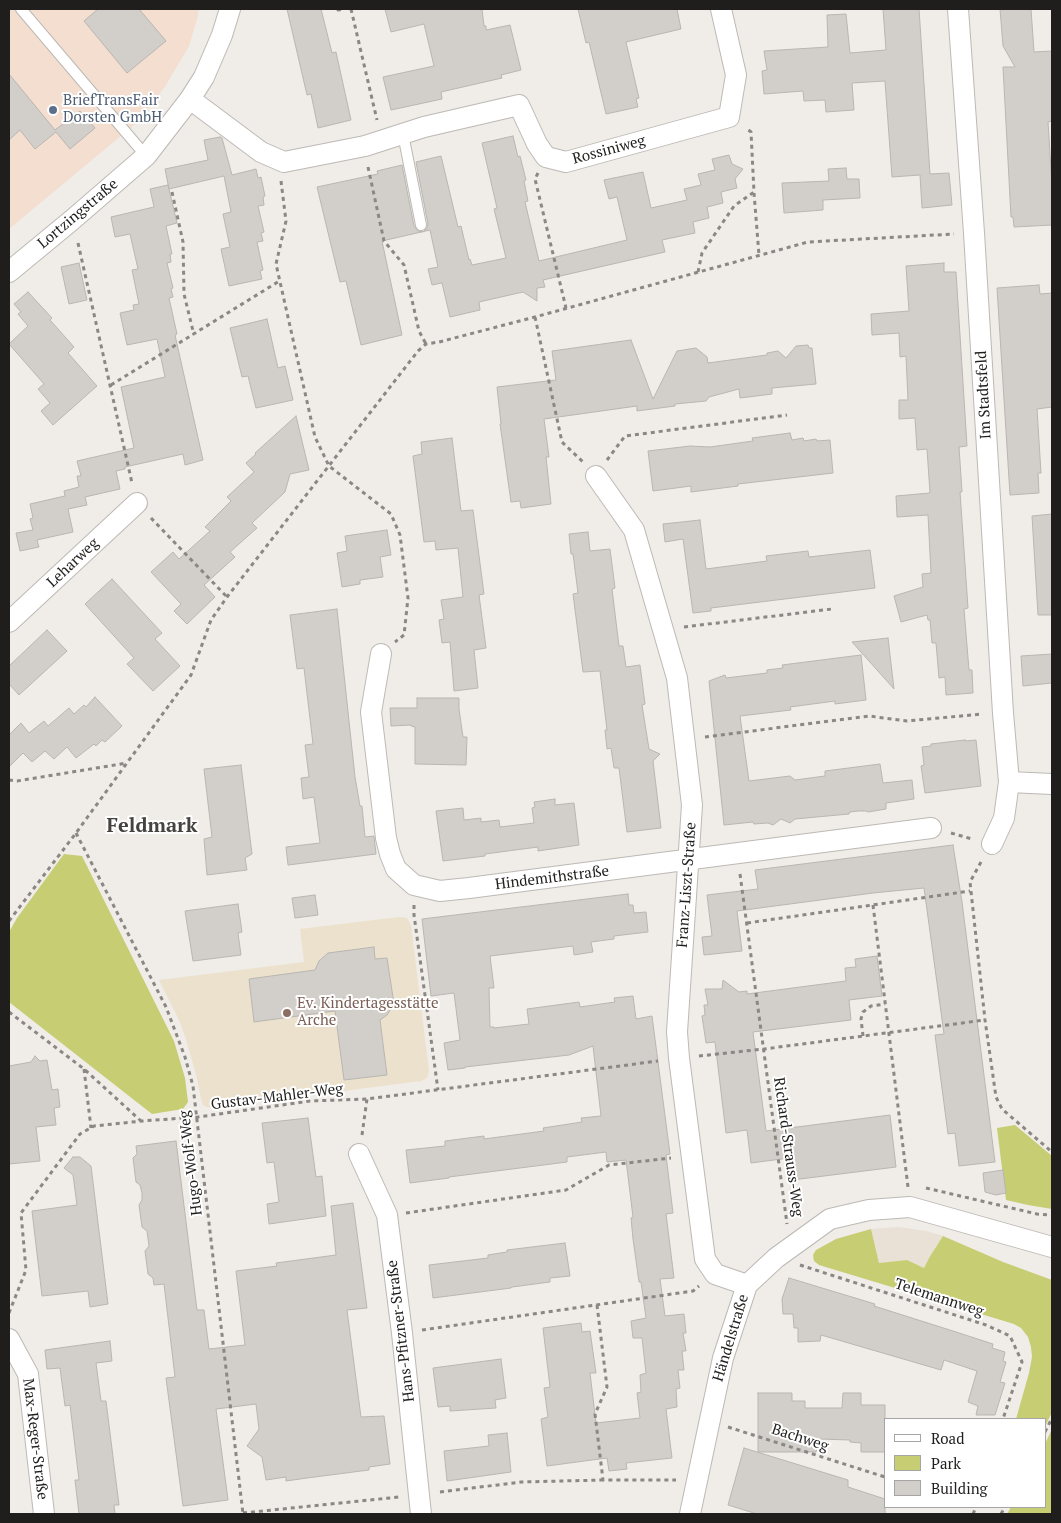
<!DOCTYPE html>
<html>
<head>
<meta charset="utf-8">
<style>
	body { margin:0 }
	#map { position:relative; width:1061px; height:1523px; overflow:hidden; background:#f0ece7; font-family:"PT Serif",serif }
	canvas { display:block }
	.frame { position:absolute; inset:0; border:10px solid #1f1e1d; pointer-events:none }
	.legend { position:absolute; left:884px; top:1418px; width:162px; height:90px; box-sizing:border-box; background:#fff; border:1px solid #a5a5a5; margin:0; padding:6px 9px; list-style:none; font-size:15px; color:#1f1e1d }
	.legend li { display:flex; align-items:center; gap:10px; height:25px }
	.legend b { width:25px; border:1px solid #a5a5a5 }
</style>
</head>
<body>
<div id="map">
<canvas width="1061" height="1523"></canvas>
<div class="frame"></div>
<ul class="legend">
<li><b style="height:6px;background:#fff"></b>Road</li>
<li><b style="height:14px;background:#c7cd72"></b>Park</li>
<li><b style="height:14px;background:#d2ceca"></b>Building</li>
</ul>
</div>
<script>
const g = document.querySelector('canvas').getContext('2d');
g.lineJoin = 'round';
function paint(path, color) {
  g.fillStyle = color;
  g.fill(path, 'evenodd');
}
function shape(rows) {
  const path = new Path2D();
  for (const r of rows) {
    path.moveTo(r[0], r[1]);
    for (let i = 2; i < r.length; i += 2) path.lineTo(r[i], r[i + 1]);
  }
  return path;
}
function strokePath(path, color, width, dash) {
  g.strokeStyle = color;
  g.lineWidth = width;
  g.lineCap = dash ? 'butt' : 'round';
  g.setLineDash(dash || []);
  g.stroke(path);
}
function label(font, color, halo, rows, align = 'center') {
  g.font = font + ' "PT Serif",serif';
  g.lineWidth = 4;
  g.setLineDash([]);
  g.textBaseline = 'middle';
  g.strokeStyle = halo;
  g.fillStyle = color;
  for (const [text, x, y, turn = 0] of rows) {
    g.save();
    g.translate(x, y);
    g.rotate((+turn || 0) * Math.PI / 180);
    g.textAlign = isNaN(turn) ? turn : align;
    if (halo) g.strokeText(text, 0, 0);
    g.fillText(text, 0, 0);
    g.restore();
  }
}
const commercial = shape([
	[9,9,199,9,197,19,189,46,166,85,140,120,9,229]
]);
const built = shape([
	[898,1227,926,1231,943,1236,929,1258,924,1268,907,1260,879,1263,871,1229]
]);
const education = shape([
	[399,917,407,918,411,925,429,1071,427,1078,421,1081,211,1108,204,1106,201,1100,197,1078,185,1036,178,1018,159,980,304,962,300,929]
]);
const green = shape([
	[64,854,82,856,174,1041,185,1078,188,1102,183,1109,152,1114,9,1002,9,932,17,918],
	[1015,1125,1052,1156,1052,1209,1028,1205,1006,1200,997,1128],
	[871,1229,879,1263,907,1260,924,1268,929,1258,943,1236,1003,1262,1052,1280,1052,1412,1045,1427,1045,1419,1016,1419,1029,1373,1032,1357,1031,1347,1028,1337,1021,1328,1014,1324,819,1265,814,1261,813,1255,816,1250,836,1239],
	[1052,1429,1052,1514,1007,1514,1011,1507,1045,1507,1045,1444]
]);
const building = shape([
	[98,9,139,9,166,41,127,73,84,21,98,9],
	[287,9,321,9,332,53,336,52,351,120,318,128,311,94,307,95,287,9],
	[385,9,482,9,484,26,486,26,486,30,510,25,521,70,501,75,502,78,441,92,442,99,391,110,383,77,434,66,424,24,391,32,385,9],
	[578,9,677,9,681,29,626,42,639,98,636,99,638,107,606,114,589,42,586,43,578,9],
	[883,9,919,9,930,174,949,173,952,205,922,208,920,175,892,177,885,81,852,83,854,110,826,112,825,100,804,101,803,91,764,94,762,71,767,70,764,51,828,47,827,15,846,14,850,53,886,50,883,9],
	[1000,9,1031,9,1034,52,1052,51,1052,121,1048,122,1052,186,1052,225,1014,227,1013,217,1011,217,1003,67,1015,67,1003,46,1000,9],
	[9,74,55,130,80,111,95,128,70,149,56,132,35,149,20,130,9,140,9,74],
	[513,136,518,157,520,156,526,180,524,181,528,201,525,202,539,261,627,240,617,197,609,199,604,180,643,172,651,208,687,200,684,189,701,185,698,174,715,170,712,159,729,155,732,164,743,169,735,179,737,188,721,192,723,203,707,207,709,218,693,222,695,233,662,240,665,252,543,280,545,287,537,288,537,301,523,292,479,302,480,310,450,317,442,283,432,285,428,269,438,267,430,230,382,241,402,335,361,345,346,281,340,282,317,187,378,174,377,171,402,165,414,226,418,231,423,232,427,228,428,224,416,162,441,156,458,227,461,226,469,260,470,259,472,265,506,258,494,209,497,208,482,143,513,136],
	[220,137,222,138,232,175,256,169,258,178,261,177,265,196,263,197,264,205,258,206,264,232,261,233,263,241,257,242,263,270,260,271,262,279,229,286,221,249,230,247,223,214,231,212,224,176,169,189,165,169,208,160,204,140,220,137],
	[846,168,847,179,859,179,860,198,823,200,823,210,784,213,782,183,829,181,828,169,846,168],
	[168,185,177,223,166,226,172,254,170,254,171,262,167,263,173,288,171,289,173,297,169,298,177,334,175,335,203,460,185,465,183,454,125,467,125,469,116,471,120,489,85,497,87,505,68,509,73,532,37,540,39,547,20,551,16,533,33,530,30,519,33,518,30,504,65,496,64,491,79,487,77,476,81,476,77,461,134,448,121,387,165,377,157,339,127,345,120,313,134,310,133,305,139,304,132,270,138,269,130,234,115,237,111,217,154,207,150,189,168,185],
	[79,263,87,300,69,304,61,267,79,263],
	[944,263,944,272,956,272,967,446,959,447,962,492,960,492,968,608,964,609,969,670,972,670,973,693,946,695,945,677,939,678,936,643,932,643,930,620,928,620,927,615,901,622,894,596,923,587,922,574,931,573,928,515,897,517,896,496,930,493,927,449,917,450,915,418,899,419,899,400,908,400,906,356,900,357,899,333,872,335,871,314,909,311,906,266,944,263],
	[1039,285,1040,294,1052,293,1052,407,1037,409,1041,473,1038,473,1039,493,1010,495,997,288,1039,285],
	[28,292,52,318,50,320,74,347,68,353,97,386,53,425,41,411,50,403,38,389,44,384,9,344,28,326,18,314,21,312,14,304,28,292],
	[267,319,278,368,285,366,293,400,256,408,248,376,242,377,230,328,267,319],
	[631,340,653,399,677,351,696,348,707,357,708,363,767,355,767,353,778,351,786,358,796,346,808,345,809,348,812,348,816,384,772,388,772,394,740,398,739,389,709,397,706,401,675,404,675,406,637,411,637,406,544,419,549,457,546,457,551,504,521,508,520,501,511,502,500,424,501,424,497,387,556,380,552,351,631,340],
	[296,416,309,470,290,474,285,492,252,523,257,528,230,552,235,557,204,585,215,597,187,624,174,611,181,604,151,572,173,552,179,559,210,531,205,527,231,501,227,497,254,472,246,463,256,454,255,453,296,416],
	[790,433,792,440,803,438,804,441,816,439,817,441,830,440,833,473,738,484,738,486,691,492,691,486,653,491,648,451,690,446,710,447,753,441,752,438,790,433],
	[452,438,461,511,473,510,484,594,479,595,486,648,474,650,478,688,454,691,450,642,442,643,439,620,444,619,441,600,463,597,458,548,436,550,435,541,424,542,413,456,422,454,421,442,452,438],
	[1052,514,1052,615,1038,615,1032,516,1052,514],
	[700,520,706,569,767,561,766,556,808,551,809,557,870,550,875,588,711,608,711,611,693,613,683,539,665,542,663,524,700,520],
	[387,530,391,555,380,557,383,577,360,580,360,584,342,587,337,553,347,551,345,536,387,530],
	[588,532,590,551,610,549,615,588,612,589,619,646,623,646,626,667,640,665,645,704,642,705,649,749,660,754,653,761,661,828,627,832,619,768,614,768,611,748,607,749,605,730,607,730,600,671,583,672,573,594,578,593,573,554,571,554,569,534,588,532],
	[112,579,162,633,155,639,180,666,153,691,127,664,134,658,85,604,112,579],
	[337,609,355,777,360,806,362,806,365,837,374,836,376,854,288,865,286,847,320,843,314,797,303,799,301,778,309,777,305,745,313,744,304,668,297,669,290,615,337,609],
	[47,630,67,651,19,695,9,684,9,666,47,630],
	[888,638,894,689,852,642,888,638],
	[1052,654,1052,683,1023,686,1021,656,1052,654],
	[861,655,866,700,835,704,835,701,790,707,791,710,740,716,749,781,790,776,795,780,825,776,825,771,880,764,883,783,912,780,914,799,886,803,886,809,868,812,866,811,858,811,850,812,849,814,795,819,790,823,781,819,773,825,768,823,754,824,753,822,724,825,709,681,725,675,726,678,767,673,767,670,783,668,782,665,861,655],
	[95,697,122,726,105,742,102,740,96,746,94,744,76,758,67,747,54,759,45,751,32,762,23,753,9,767,9,735,21,723,29,733,44,721,48,726,69,708,74,714,84,705,86,707,95,697],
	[417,698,459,698,459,709,463,737,467,737,466,765,415,764,415,727,411,726,411,725,391,726,390,708,417,708,417,698],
	[965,740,965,741,976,740,981,786,925,793,921,766,924,765,922,747,931,746,931,744,965,740],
	[241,765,252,854,245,858,247,870,207,875,204,839,212,837,204,769,241,765],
	[555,799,555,805,574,803,579,845,538,851,538,847,485,854,485,856,443,861,436,811,463,808,464,820,481,818,481,822,499,820,500,827,534,823,532,808,535,807,534,802,555,799],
	[953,845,962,902,995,1162,959,1166,955,1133,948,1134,935,1035,944,1034,924,888,873,893,737,911,742,951,704,955,702,937,712,936,707,895,758,889,755,870,953,845],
	[628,894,629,905,633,905,634,913,646,912,648,932,614,936,614,939,591,942,593,952,574,955,573,946,490,956,494,988,489,988,490,1027,494,1027,494,1028,529,1024,527,1009,579,1002,580,1007,615,1002,614,998,633,996,636,1019,652,1016,670,1154,666,1155,673,1213,666,1214,674,1278,660,1279,665,1316,684,1314,686,1333,683,1333,686,1351,682,1351,684,1370,678,1370,680,1388,676,1389,677,1407,666,1409,672,1458,626,1463,627,1469,609,1471,607,1458,547,1466,541,1419,548,1417,544,1388,550,1387,543,1328,581,1323,582,1332,590,1331,596,1373,590,1373,596,1423,640,1418,637,1393,641,1392,640,1375,646,1373,642,1338,633,1338,631,1321,646,1318,641,1282,639,1282,633,1239,631,1218,633,1217,626,1160,607,1162,606,1152,567,1157,567,1162,449,1177,449,1178,410,1183,406,1150,445,1146,445,1141,484,1136,484,1139,544,1131,543,1128,582,1122,581,1118,601,1116,593,1046,569,1055,465,1067,465,1068,448,1070,444,1043,460,1040,454,993,431,996,422,919,628,894],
	[315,895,318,915,295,918,292,898,315,895],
	[238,904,242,932,238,933,241,955,193,961,185,911,238,904],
	[374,947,375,959,387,958,394,1004,387,1015,380,1020,387,1075,344,1080,335,1011,254,1022,249,979,315,970,319,961,328,953,374,947],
	[877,956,882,996,849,1000,851,1020,753,1032,766,1131,890,1115,896,1167,792,1180,789,1158,751,1163,747,1130,726,1133,715,1042,706,1043,702,1016,705,1015,704,1005,708,1005,705,989,722,989,723,980,739,992,747,991,747,994,846,981,845,968,856,967,855,959,877,956],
	[35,1056,40,1061,47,1060,52,1090,58,1089,60,1107,54,1108,56,1125,36,1127,40,1161,9,1164,9,1066,31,1062,35,1056],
	[308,1118,316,1177,322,1176,326,1216,269,1224,267,1204,279,1202,274,1162,267,1163,262,1123,308,1118],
	[176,1141,197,1310,204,1310,209,1349,245,1345,236,1271,277,1266,276,1263,336,1255,331,1206,353,1203,367,1308,347,1310,361,1417,384,1416,390,1464,369,1467,369,1470,307,1478,286,1481,286,1477,266,1480,262,1457,247,1446,259,1429,256,1404,216,1409,228,1500,183,1506,166,1378,175,1377,164,1284,154,1285,153,1278,148,1274,145,1251,149,1246,147,1231,142,1227,139,1205,142,1200,142,1193,140,1185,136,1182,133,1158,137,1154,136,1146,176,1141],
	[73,1157,80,1157,91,1166,108,1304,90,1307,88,1291,42,1296,32,1211,77,1205,73,1175,64,1168,73,1157],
	[1003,1170,1006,1193,996,1195,985,1192,983,1173,1003,1170],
	[565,1243,570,1276,550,1278,550,1282,512,1287,511,1288,433,1298,429,1265,488,1258,488,1255,507,1252,507,1250,565,1243],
	[789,1278,875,1304,874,1306,953,1331,993,1344,992,1348,1005,1352,1003,1361,1006,1362,1000,1382,1005,1383,995,1415,976,1415,978,1406,968,1402,977,1371,944,1360,941,1370,821,1335,820,1341,798,1342,798,1328,794,1328,793,1314,783,1314,782,1299,789,1278],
	[110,1341,112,1361,96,1363,101,1401,106,1401,119,1505,114,1505,115,1514,79,1514,75,1480,79,1480,70,1405,65,1406,60,1368,47,1369,45,1350,110,1341],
	[501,1359,506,1398,495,1400,496,1408,450,1411,450,1406,438,1407,433,1368,501,1359],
	[758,1393,792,1393,792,1401,805,1401,805,1408,842,1408,843,1393,861,1393,861,1405,885,1405,885,1452,861,1452,861,1443,850,1442,850,1440,819,1439,816,1452,758,1452,758,1393],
	[507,1433,511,1472,447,1481,444,1451,489,1446,488,1435,507,1433],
	[744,1448,848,1480,848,1487,885,1499,885,1514,757,1514,728,1505,744,1448]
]);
const path = shape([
	[338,9,338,10,344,9],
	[351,9,377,120],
	[368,167,384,241,404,265,419,331,426,344],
	[538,173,535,179,566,308],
	[281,181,286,221,276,264,315,437,329,466,391,514,400,535,408,598,404,635,395,642],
	[172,192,183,242,184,294,194,335],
	[754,193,759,255],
	[78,243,132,483],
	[698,272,702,253,734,206,754,192,751,132,746,128],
	[535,317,562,442,583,462],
	[111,385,281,280],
	[607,460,625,436,787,415],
	[151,518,227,597],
	[684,627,832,609],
	[705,737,869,716,907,721,982,714],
	[9,780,17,781,127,763],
	[76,833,166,1007,185,1057,193,1086,243,1514],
	[951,833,972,839],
	[981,862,970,882,985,1020,996,1097,1002,1109,1052,1152],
	[740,874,787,1224],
	[414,905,414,915,438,1090],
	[873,905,908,1187],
	[9,921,76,833,191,675,211,620,227,597,418,351,426,344,439,342,535,317,808,242,954,234],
	[747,923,970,891],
	[9,1012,84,1069,141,1121],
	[863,1036,861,1019,863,1012,871,1006,885,1004],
	[699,1056,764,1049,985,1020],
	[84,1069,91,1128],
	[362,1135,367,1099],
	[926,1188,1037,1214,1052,1215],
	[406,1213,566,1190,609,1165,671,1158],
	[800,1265,986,1325,1010,1336,1022,1362,1003,1419],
	[597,1305,607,1387,595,1414,603,1480,676,1480],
	[9,1313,26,1270,21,1213,80,1134,94,1126,142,1121,198,1117,310,1101,367,1099,658,1061],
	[422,1330,693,1291,699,1286],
	[728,1427,885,1477],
	[1045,1432,1052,1418],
	[440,1492,521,1482,603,1480],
	[243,1513,399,1497],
	[973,1514,976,1507],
	[1001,1514,1005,1507]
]);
const service = shape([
	[21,9,146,156],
	[403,134,421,225]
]);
const minor = shape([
	[958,9,974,233,1003,713,1009,782,1052,784],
	[190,99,261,152,284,162,365,146,424,127,519,105,537,144,546,157,566,162,729,117,736,75,721,9],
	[9,272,72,220,146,156,190,99,204,77,222,35,230,9],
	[596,476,634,530,677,678,692,805,677,1032,679,1058,705,1259,715,1274,747,1285],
	[9,622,137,503],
	[381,654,371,712,386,838,390,854,396,869,414,885,440,891,469,888,931,828],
	[992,844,1004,818,1009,782],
	[359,1154,387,1215,402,1333,421,1514],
	[9,1339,28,1374,44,1514],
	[690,1514,723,1358,747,1285,776,1258,830,1219,869,1210,910,1207,1052,1247]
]);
const markers = [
	[53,110,5,"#5c6f8a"],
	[287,1013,5,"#8d6e63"]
];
const serviceNames = [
	["BriefTransFair",63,101],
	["Dorsten GmbH",63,118]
];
const streetNames = [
	["Rossiniweg",609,150,-15],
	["Lortzingstraße",78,214,-40],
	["Im Stadtsfeld",984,395,-93],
	["Leharweg",73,563,-43],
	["Hindemithstraße",552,878,-7],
	["Franz-Liszt-Straße",687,885,-86],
	["Gustav-Mahler-Weg",277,1097,-7],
	["Richard-Strauss-Weg",788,1147,82],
	["Hugo-Wolf-Weg",191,1163,-97],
	["Telemannweg",939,1298,18],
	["Hans-Pfitzner-Straße",401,1331,-97],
	["Händelstraße",731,1338,-73],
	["Bachweg",800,1438,18],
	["Max-Reger-Straße",35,1439,83]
];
const educationNames = [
	["Ev. Kindertagesstätte",297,1004],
	["Arche",297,1021]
];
const districtNames = [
	["Feldmark",152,826]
];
paint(commercial, '#f3ded0');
paint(built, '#e9e0d6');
paint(education, '#ece1cd');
paint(green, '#c7cd72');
paint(building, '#d2ceca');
strokePath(building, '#b9b6b2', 1);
strokePath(service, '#bdb9b5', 12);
strokePath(minor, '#bdb9b5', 22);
strokePath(path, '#8a8784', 3, [4, 4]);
strokePath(service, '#fff', 10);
strokePath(minor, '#fff', 20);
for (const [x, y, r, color] of markers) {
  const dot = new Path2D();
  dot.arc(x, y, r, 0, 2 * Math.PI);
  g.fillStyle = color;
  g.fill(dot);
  strokePath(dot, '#fff', 2);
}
label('15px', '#4e5e75', '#fff', serviceNames, 'left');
label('15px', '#1f1e1d', '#fff', streetNames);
label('15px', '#785e54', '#fff', educationNames, 'left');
label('bold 20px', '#45423f', '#fff', districtNames);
</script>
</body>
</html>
